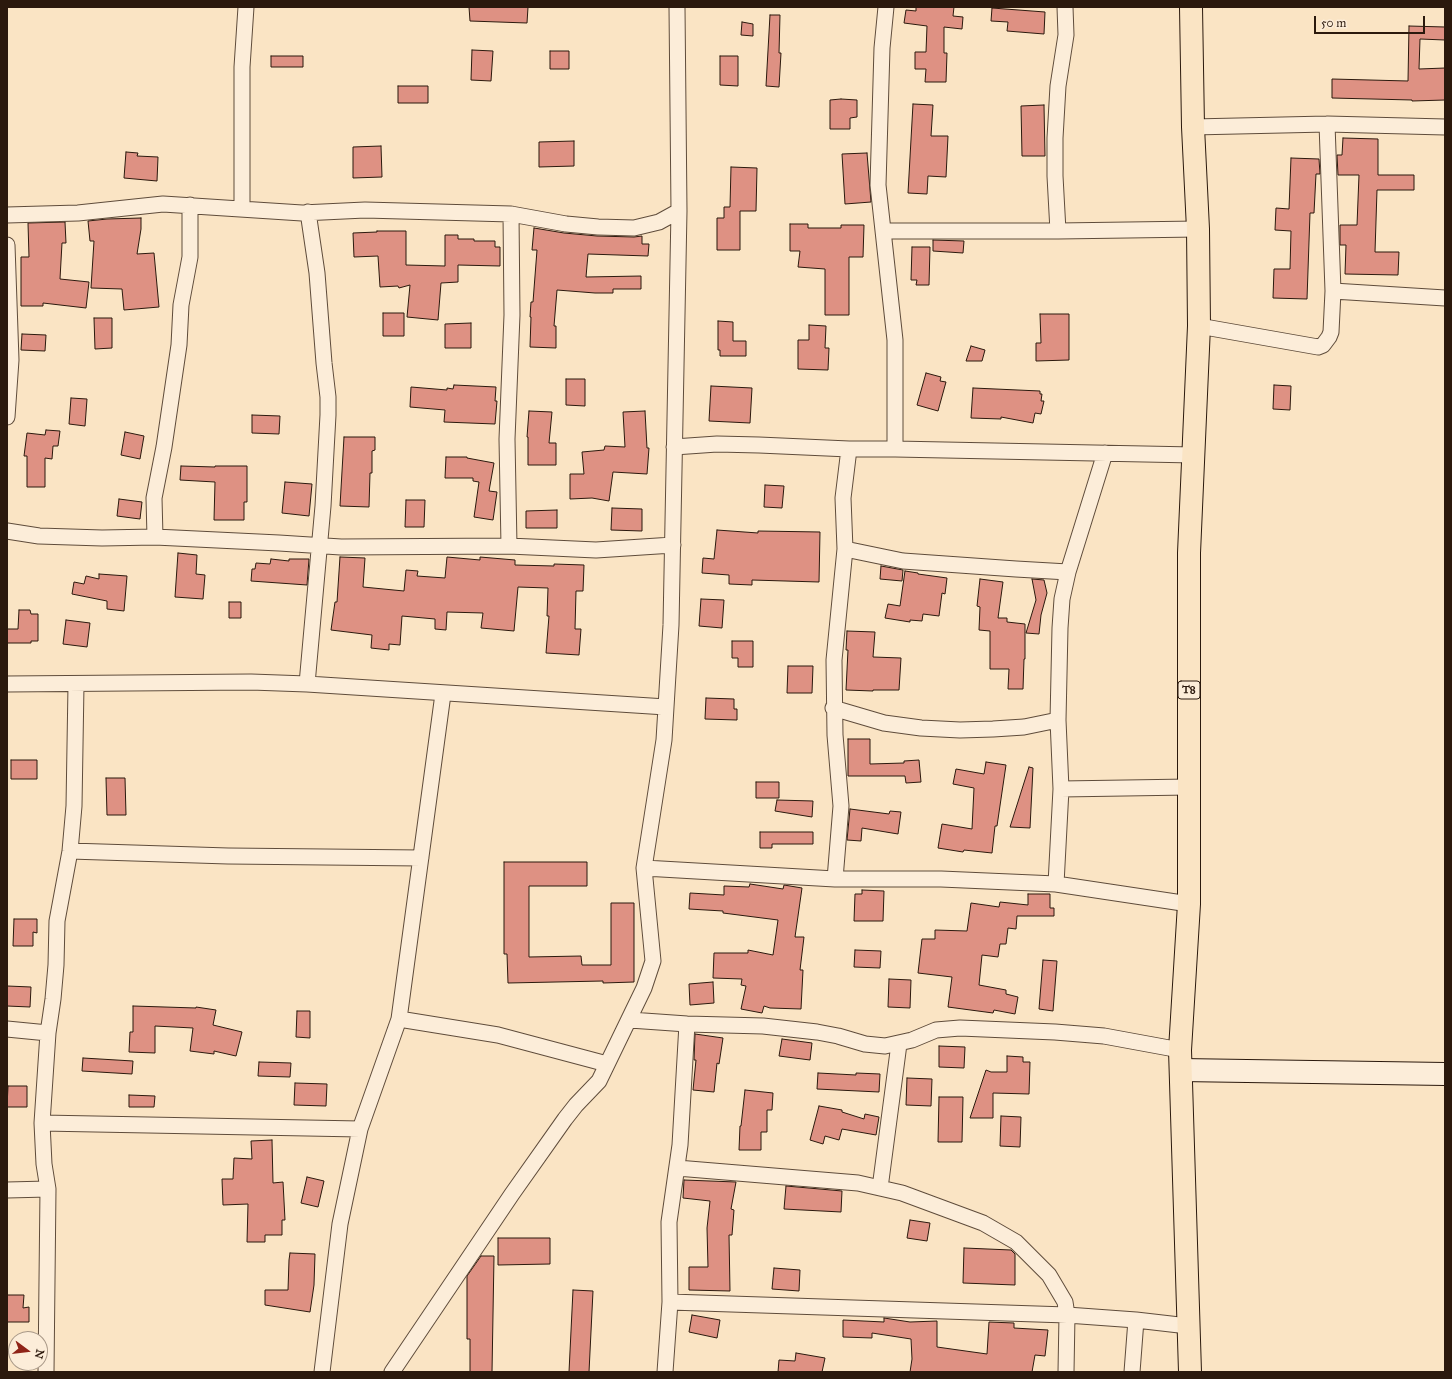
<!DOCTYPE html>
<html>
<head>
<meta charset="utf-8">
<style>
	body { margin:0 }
	#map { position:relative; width:1452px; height:1379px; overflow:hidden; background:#fae4c4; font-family:"IM FELL Great Primer",serif }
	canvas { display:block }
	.frame { position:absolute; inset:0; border:8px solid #2b190d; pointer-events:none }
	.north { position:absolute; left:8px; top:1331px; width:40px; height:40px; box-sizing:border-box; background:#fcedd9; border:1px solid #a89887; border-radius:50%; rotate:105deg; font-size:11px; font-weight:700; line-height:16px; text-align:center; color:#2b190d }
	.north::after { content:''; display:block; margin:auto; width:14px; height:18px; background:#8f2418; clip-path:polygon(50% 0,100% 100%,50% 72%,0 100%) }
	.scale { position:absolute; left:1314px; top:16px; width:111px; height:18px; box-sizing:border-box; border:2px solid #2b190d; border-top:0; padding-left:5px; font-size:12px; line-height:14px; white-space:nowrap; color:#2b190d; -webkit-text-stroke:3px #fcedd9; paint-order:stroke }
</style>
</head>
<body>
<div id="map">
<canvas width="1452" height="1379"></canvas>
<div class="frame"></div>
<div class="north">N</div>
<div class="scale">50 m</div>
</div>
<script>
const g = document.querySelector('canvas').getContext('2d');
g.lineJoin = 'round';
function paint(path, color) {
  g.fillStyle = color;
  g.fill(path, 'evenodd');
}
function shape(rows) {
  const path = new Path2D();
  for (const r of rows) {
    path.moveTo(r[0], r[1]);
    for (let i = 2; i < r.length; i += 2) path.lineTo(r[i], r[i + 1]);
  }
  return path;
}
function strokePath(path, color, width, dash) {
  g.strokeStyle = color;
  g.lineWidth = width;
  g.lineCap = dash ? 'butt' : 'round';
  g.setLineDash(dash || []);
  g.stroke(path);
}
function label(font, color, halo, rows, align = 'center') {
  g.font = font + ' "IM FELL Great Primer",serif';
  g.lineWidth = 3.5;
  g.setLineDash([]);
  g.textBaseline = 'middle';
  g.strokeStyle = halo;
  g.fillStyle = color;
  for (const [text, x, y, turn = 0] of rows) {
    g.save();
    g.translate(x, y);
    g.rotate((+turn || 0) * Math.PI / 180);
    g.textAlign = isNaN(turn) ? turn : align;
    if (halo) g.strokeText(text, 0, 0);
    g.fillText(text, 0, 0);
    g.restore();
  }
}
const building = shape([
	[469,7,528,7,527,23,470,21,469,7],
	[916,7,954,7,953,16,963,17,962,29,944,27,944,53,947,53,946,82,925,82,926,69,915,69,915,52,926,52,927,26,904,23,906,10,916,11,916,7],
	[992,8,1045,12,1044,34,1007,31,1008,22,991,21,992,8],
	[770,15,780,15,779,53,781,53,779,87,766,86,770,15],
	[742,22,753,24,753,36,741,35,742,22],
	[1409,26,1445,27,1445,40,1420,39,1419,69,1445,68,1445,100,1412,101,1412,100,1332,98,1332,79,1408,81,1409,26],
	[472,50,493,51,491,81,471,80,472,50],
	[550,51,569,51,569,69,550,69,550,51],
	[271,56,303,56,303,67,271,67,271,56],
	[720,56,738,56,738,86,720,85,720,56],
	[398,86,428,86,428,103,398,103,398,86],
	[841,99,857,100,857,117,850,118,850,129,830,129,830,100,841,99],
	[913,104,933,105,931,136,948,136,946,177,928,176,927,194,908,193,913,104],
	[1044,105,1045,156,1022,156,1021,106,1044,105],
	[1343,138,1378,139,1378,175,1414,175,1414,190,1377,190,1375,252,1399,252,1398,275,1345,274,1346,245,1340,245,1340,225,1357,225,1359,175,1338,175,1337,155,1342,155,1343,138],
	[574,141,574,166,539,167,539,142,574,141],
	[381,146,382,177,353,178,353,147,381,146],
	[126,152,138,153,137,156,158,157,157,181,124,178,126,152],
	[867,153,871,202,845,204,842,154,867,153],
	[1291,158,1319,159,1320,174,1316,174,1314,213,1310,213,1307,299,1273,298,1274,269,1290,269,1291,231,1275,230,1276,208,1289,209,1291,158],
	[731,167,757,168,756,211,740,211,740,250,717,250,717,218,724,218,724,207,730,207,731,167],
	[141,218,141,229,137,254,154,253,159,307,124,310,122,289,91,288,94,241,90,241,88,221,107,219,141,218],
	[65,222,66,243,62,243,60,279,89,282,86,308,43,303,43,306,21,306,21,257,29,257,28,223,65,222],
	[790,224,808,224,808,228,841,228,841,225,864,225,863,257,849,257,849,315,825,315,825,269,798,267,800,251,790,251,790,224],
	[534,228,564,233,597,236,634,237,642,236,642,244,649,244,648,256,588,254,586,277,641,276,641,289,613,289,613,293,595,293,557,290,554,326,556,326,556,348,530,347,531,317,530,317,531,302,533,302,537,250,532,250,534,228],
	[377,231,406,231,406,265,445,266,445,235,458,235,458,239,474,239,474,241,495,241,495,247,500,247,500,266,458,265,458,282,441,283,438,320,407,317,410,285,399,288,398,286,380,287,378,256,354,257,353,233,377,232,377,231],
	[933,240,964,241,963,253,933,251,933,240],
	[912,247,930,247,929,285,916,285,917,280,911,280,912,247],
	[383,313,404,313,404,336,383,336,383,313],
	[1040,314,1069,314,1069,360,1036,361,1036,343,1041,343,1040,314],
	[94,318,112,318,112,348,95,349,94,318],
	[718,321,733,322,733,341,746,341,746,356,720,356,720,350,718,350,718,321],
	[471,323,471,348,445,348,445,324,471,323],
	[809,325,826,326,825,348,829,348,828,370,798,369,798,340,809,340,809,325],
	[22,334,46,335,45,351,21,350,22,334],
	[971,346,985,350,982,361,966,361,971,346],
	[926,373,941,377,940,381,946,382,938,411,917,405,926,373],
	[566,379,585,379,585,406,566,405,566,379],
	[454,385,496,387,495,401,497,401,495,424,444,422,445,410,410,407,411,387,447,390,447,388,453,389,454,385],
	[1274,385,1291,386,1290,410,1273,409,1274,385],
	[711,386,752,388,750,423,709,421,711,386],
	[973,388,1040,391,1040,394,1042,394,1041,401,1044,401,1041,414,1035,413,1033,423,1001,417,1001,419,971,418,973,388],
	[71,398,87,399,85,426,69,424,71,398],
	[529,411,552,412,549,443,556,443,556,465,528,465,528,437,527,437,529,411],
	[645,411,647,448,649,448,647,474,613,472,609,501,592,498,570,499,570,474,584,474,582,452,604,450,605,446,625,447,623,412,645,411],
	[252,415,280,416,279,434,252,433,252,415],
	[46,430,60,431,58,446,53,446,52,459,45,458,45,487,27,487,27,456,24,456,27,433,45,435,46,430],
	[125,432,144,436,140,459,121,455,125,432],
	[344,437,375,437,375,450,372,451,372,473,370,473,369,507,340,506,344,437],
	[446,457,467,457,467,458,494,463,489,491,497,492,493,520,474,517,479,482,473,481,473,478,445,478,446,457],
	[181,466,215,467,215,466,247,466,247,502,244,502,244,520,214,520,215,482,180,480,181,466],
	[285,482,312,484,309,516,282,513,285,482],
	[765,485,784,486,782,508,764,507,765,485],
	[119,499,142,502,140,519,117,516,119,499],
	[406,500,425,500,424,527,405,527,406,500],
	[612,508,642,509,642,531,611,530,612,508],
	[557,510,557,528,526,528,526,511,557,510],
	[717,530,758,533,758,531,820,532,819,582,752,580,752,585,729,584,729,575,702,573,703,558,714,559,717,530],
	[178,553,197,555,196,574,205,575,203,599,175,597,178,553],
	[340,557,365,558,363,587,404,591,406,570,418,571,417,576,445,578,447,557,480,560,480,557,515,560,515,565,554,566,554,564,584,565,583,591,576,591,575,629,581,629,579,655,546,653,549,616,547,616,548,588,518,587,514,631,481,628,483,613,447,612,446,630,435,629,435,619,402,616,400,645,389,644,389,650,371,648,372,635,331,630,335,602,337,602,340,557],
	[271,559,289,561,289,559,309,559,307,585,251,581,252,569,255,569,256,563,270,564,271,559],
	[881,566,903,570,902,581,880,579,881,566],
	[905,571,918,573,918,574,947,578,945,594,942,593,939,616,923,614,922,621,910,620,910,622,885,618,888,604,900,606,905,571],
	[99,574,127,576,124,611,107,609,107,601,72,594,74,582,84,584,86,576,99,579,99,574],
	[980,579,1003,582,998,618,1007,618,1007,622,1025,624,1025,659,1024,659,1023,689,1008,689,1009,669,990,669,990,631,979,630,980,607,977,606,980,579],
	[1032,579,1044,580,1047,593,1041,615,1039,634,1026,633,1036,600,1032,579],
	[701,599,724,600,722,628,699,626,701,599],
	[229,602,241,602,241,618,229,618,229,602],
	[19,610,30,610,31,614,38,614,38,641,31,641,31,643,7,643,7,629,18,629,19,610],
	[66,620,90,623,87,647,63,644,66,620],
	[847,631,875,632,873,657,901,658,899,690,873,690,873,691,846,690,848,650,846,650,847,631],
	[732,641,753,641,753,667,738,667,738,658,732,658,732,641],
	[788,666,813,666,812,693,787,693,788,666],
	[706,698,734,699,734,709,737,709,737,720,705,719,706,698],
	[848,739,870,739,870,764,904,763,904,761,919,760,921,782,906,783,905,776,848,776,848,739],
	[11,760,37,760,37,779,11,779,11,760],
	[986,762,1006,765,997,826,995,826,992,853,964,850,963,852,938,848,942,824,972,829,974,788,953,784,956,769,984,774,986,762],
	[1029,767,1033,768,1030,828,1010,827,1029,767],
	[106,778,125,778,126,815,107,815,106,778],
	[756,782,779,782,779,798,756,798,756,782],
	[777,800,813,801,812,817,775,811,777,800],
	[850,809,889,814,890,811,901,812,898,834,862,828,861,841,847,840,850,809],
	[760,832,813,832,813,844,772,844,772,848,760,848,760,832],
	[504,862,587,862,587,886,529,886,529,957,581,956,582,965,611,965,611,903,634,903,634,982,603,983,603,981,508,983,507,954,504,954,504,862],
	[750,884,783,889,784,885,802,888,795,937,804,937,800,970,803,970,801,1009,770,1008,764,1006,762,1013,741,1009,746,986,741,985,742,979,713,978,714,953,748,953,748,950,773,955,778,920,723,913,723,911,689,909,690,893,724,895,724,886,749,887,750,884],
	[862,890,884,891,883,921,854,921,855,894,862,894,862,890],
	[1028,894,1050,894,1050,908,1054,908,1054,916,1017,916,1016,929,1008,928,1006,944,1000,944,998,957,982,955,979,985,1006,990,1006,994,1018,997,1015,1014,994,1010,993,1013,948,1007,952,977,918,973,922,939,935,939,935,930,967,931,971,903,999,907,1000,902,1028,905,1028,894],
	[14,919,37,919,37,933,33,932,33,946,13,946,14,919],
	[855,950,881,951,880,968,854,967,855,950],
	[1043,960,1057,961,1053,1011,1039,1009,1043,960],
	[889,979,911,980,910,1008,888,1007,889,979],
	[713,982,714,1003,690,1005,689,984,713,982],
	[7,986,31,987,30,1007,7,1006,7,986],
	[133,1006,196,1008,196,1007,216,1010,213,1025,242,1032,236,1056,214,1051,214,1054,190,1051,193,1028,155,1026,155,1053,129,1052,130,1032,133,1032,133,1006],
	[297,1011,310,1011,310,1038,296,1037,297,1011],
	[695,1034,723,1038,719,1064,717,1063,714,1092,693,1090,696,1060,694,1060,695,1034],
	[782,1039,812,1043,810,1060,779,1056,782,1039],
	[939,1046,965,1047,964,1068,939,1067,939,1046],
	[1007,1056,1023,1057,1023,1062,1030,1062,1029,1094,993,1093,993,1118,970,1118,986,1070,991,1072,1007,1072,1007,1056],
	[83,1058,133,1061,132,1074,82,1071,83,1058],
	[259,1062,291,1063,290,1077,258,1076,259,1062],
	[818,1073,856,1075,856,1073,880,1074,879,1092,817,1089,818,1073],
	[907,1078,932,1079,931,1106,906,1105,907,1078],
	[295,1083,327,1084,326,1106,294,1105,295,1083],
	[8,1086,27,1086,27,1107,7,1107,8,1086],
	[745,1090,773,1093,772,1110,767,1110,767,1132,761,1132,761,1150,739,1150,740,1126,741,1126,745,1090],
	[129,1095,155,1096,154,1107,129,1107,129,1095],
	[939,1097,963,1097,962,1142,938,1142,939,1097],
	[819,1106,842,1110,842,1112,864,1119,865,1114,879,1117,876,1135,842,1129,839,1140,825,1136,823,1144,810,1140,819,1106],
	[1001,1116,1021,1117,1020,1147,1000,1146,1001,1116],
	[272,1140,273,1183,283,1182,285,1220,282,1220,282,1235,265,1235,265,1242,247,1242,248,1204,223,1205,222,1179,233,1179,234,1158,252,1159,251,1141,272,1140],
	[307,1177,324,1181,318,1207,301,1203,307,1177],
	[684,1180,736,1182,731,1209,734,1210,732,1235,729,1235,730,1291,689,1290,689,1267,708,1267,707,1228,710,1201,683,1198,684,1180],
	[786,1186,842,1191,841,1212,784,1209,786,1186],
	[910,1220,930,1223,927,1241,907,1238,910,1220],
	[498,1238,550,1238,550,1264,498,1265,498,1238],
	[964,1248,1011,1250,1015,1254,1015,1285,963,1283,964,1248],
	[290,1253,315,1254,314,1285,310,1312,265,1305,265,1290,288,1290,289,1260,290,1253],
	[481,1256,494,1256,492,1372,470,1372,470,1339,467,1339,467,1276,481,1256],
	[774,1268,800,1270,799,1291,772,1289,774,1268],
	[573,1290,593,1291,589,1372,569,1372,573,1290],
	[7,1295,24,1295,23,1308,29,1307,29,1322,7,1322,7,1295],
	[692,1315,720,1320,717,1338,689,1332,692,1315],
	[884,1318,910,1322,937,1321,937,1347,987,1354,989,1322,1014,1323,1014,1328,1048,1330,1045,1356,1035,1355,1032,1372,910,1372,912,1359,911,1339,872,1333,872,1338,843,1337,843,1320,884,1322,884,1318],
	[796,1353,825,1358,822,1372,778,1372,779,1360,795,1361,796,1353]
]);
const street = shape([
	[886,7,882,48,878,185,895,340,895,449],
	[1193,127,1327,124,1445,127],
	[242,209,242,67,246,7],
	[7,215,78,213,163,204,302,213,365,210,511,214,566,224,598,227,634,228,659,222,679,211],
	[883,231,1058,231,1198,229],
	[1058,231,1055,176,1055,138,1058,86,1066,35,1065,7],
	[7,245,11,360,7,417],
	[1333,291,1445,298],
	[1199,326,1318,347,1323,345,1329,337,1331,332,1333,291,1327,124],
	[674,447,717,444,759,445,849,449,895,449,1194,455],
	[7,531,39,536,102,538,155,537,279,543,341,547,509,546,596,550,673,545],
	[155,537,154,498,164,447,179,345,181,305,190,257,190,205],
	[509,546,507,439,512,315,511,214],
	[845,549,903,561,1016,569,1068,572],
	[7,684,251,682,307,684,666,707],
	[307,684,323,506,328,415,328,397,324,363,317,273,308,212],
	[833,708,884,723,921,728,960,730,993,729,1024,727,1058,720],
	[1061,789,1189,787],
	[70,851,228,856,421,858],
	[644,868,835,879,941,879,1056,884,1189,904],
	[835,879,841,806,835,735,834,660,845,549,843,498,849,449],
	[1056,884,1061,789,1058,720,1060,628,1062,599,1068,572,1105,453],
	[399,1019,498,1035,607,1064],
	[630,1020,687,1024,763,1026,817,1032,838,1036,865,1044,885,1046,912,1040,936,1030,960,1028,1055,1032,1104,1036,1180,1050],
	[7,1029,48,1033],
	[42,1123,360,1129,399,1019,443,694],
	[677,1168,858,1183,902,1193,983,1223,1016,1242,1049,1275,1065,1302,1067,1315,1066,1372],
	[880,1188,899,1044],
	[7,1190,48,1189,44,1164,42,1123,48,1033,53,999,56,965,57,921,70,851,74,806,76,685],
	[670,1302,1067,1315,1136,1320,1188,1326],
	[46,1372,48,1189],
	[322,1372,340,1224,360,1129],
	[392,1372,512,1194,565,1119,576,1105,599,1081,644,988,653,961,644,868,664,740,671,625,679,211,677,7],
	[665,1372,670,1302,669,1222,680,1145,687,1024],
	[1132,1372,1136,1320]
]);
const secondary = shape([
	[1181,1070,1445,1074]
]);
const highway = shape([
	[1190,1372,1180,1050,1189,904,1189,553,1199,326,1198,229,1193,127,1191,7]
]);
const shields = [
	[1189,690,22]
];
const shieldNames = [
	["T8",1189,690]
];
paint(building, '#de9183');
strokePath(building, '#2b190d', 1);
strokePath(street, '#5f4c3b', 17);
strokePath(secondary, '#2b190d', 24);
strokePath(highway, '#2b190d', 24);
strokePath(street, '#fcedd9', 15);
strokePath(secondary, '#fcedd9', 22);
strokePath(highway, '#fae4c4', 22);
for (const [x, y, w] of shields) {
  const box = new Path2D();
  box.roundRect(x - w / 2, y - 9, w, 18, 3);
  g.fillStyle = '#fcedd9';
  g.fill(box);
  strokePath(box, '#2b190d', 1);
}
label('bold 11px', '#2b190d', null, shieldNames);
</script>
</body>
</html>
